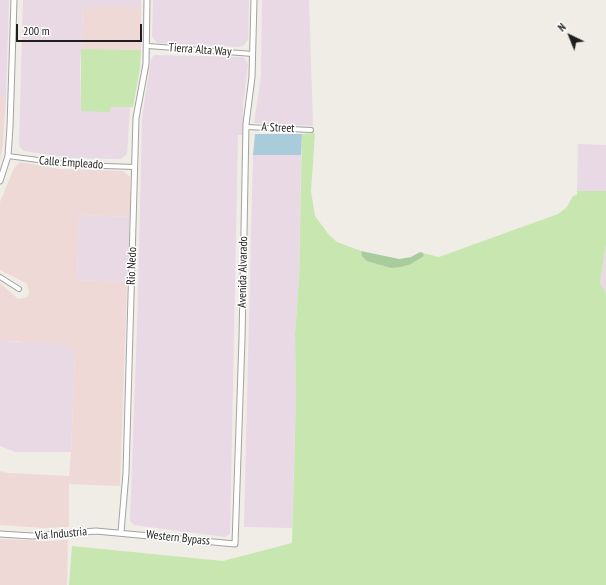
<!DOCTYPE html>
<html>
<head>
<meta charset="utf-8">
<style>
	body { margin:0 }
	#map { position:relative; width:606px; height:585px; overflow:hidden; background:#efede6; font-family:"PT Sans Narrow",sans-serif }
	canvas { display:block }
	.north { position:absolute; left:550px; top:16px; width:40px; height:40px; -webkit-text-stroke:3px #fff; paint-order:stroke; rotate:317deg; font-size:11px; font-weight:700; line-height:16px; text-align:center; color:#1f1f1f }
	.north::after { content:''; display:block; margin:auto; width:14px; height:18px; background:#1f1f1f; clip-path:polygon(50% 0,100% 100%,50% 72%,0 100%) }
	.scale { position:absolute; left:16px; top:24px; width:126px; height:18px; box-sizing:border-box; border:2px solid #1f1f1f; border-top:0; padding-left:5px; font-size:12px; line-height:14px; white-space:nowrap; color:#1f1f1f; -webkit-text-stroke:3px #fff; paint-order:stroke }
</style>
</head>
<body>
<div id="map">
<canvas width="606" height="585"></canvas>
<div class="north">N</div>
<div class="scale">200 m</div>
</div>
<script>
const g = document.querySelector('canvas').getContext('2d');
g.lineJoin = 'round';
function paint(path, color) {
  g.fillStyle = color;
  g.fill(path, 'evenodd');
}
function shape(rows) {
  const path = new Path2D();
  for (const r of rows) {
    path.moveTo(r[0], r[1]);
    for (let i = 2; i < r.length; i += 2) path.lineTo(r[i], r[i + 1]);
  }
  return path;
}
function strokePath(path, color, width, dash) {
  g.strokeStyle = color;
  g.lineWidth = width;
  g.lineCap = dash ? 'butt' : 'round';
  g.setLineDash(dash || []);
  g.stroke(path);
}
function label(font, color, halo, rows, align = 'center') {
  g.font = font + ' "PT Sans Narrow",sans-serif';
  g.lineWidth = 3;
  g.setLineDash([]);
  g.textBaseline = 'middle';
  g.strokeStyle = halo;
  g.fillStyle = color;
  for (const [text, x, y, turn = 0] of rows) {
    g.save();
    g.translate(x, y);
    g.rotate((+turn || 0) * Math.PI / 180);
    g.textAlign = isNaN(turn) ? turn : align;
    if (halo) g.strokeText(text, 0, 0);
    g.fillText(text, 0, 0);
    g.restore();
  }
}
const commercial = shape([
	[83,7,141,7,141,50,81,49],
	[0,96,6,96,3,143,0,161],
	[20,162,59,169,123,171,130,177,130,217,79,215,77,280,127,282,120,486,69,484,69,527,44,528,0,525,0,471,8,473,69,476,71,452,75,351,17,341,4,341,0,339,0,283,18,299,27,297,29,293,27,284,0,270,0,202,14,168],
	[0,539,47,541,68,540,67,585,0,585]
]);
const industrial = shape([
	[0,0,9,0,6,96,0,96],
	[23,0,141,0,141,7,83,7,80,68,81,111,110,111,110,107,130,107,127,154,121,159,70,158,24,151,19,146],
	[153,0,249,0,248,40,244,45,239,47,157,43,152,37],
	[262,0,309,0,313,126,254,123,261,76],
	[154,55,243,57,248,64,243,104,243,135,238,135,230,534,225,537,134,525,130,521,138,299,142,118,151,59],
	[578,144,606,145,606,191,577,191],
	[253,155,301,155,299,279,295,334,296,398,292,528,244,527],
	[79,215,130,217,127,282,77,280],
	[606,244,606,293,600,283],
	[0,339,4,341,66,344,75,351,71,452,15,452,0,446]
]);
const grass = shape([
	[81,49,141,50,140,68,133,107,110,107,110,112,81,111],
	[315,133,311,191,315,216,329,235,337,242,361,251,362,256,391,268,424,256,423,253,439,257,558,214,567,207,573,196,577,195,577,191,606,191,606,244,600,283,606,293,606,585,69,585,72,546,223,561,292,543,296,398,295,334,299,279,302,134]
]);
const forest = shape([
	[361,251,399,259,411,257,420,252,423,253,424,256,411,264,401,267,391,268,367,261,362,256]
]);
const water = shape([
	[255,134,302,134,301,155,253,155]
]);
const minor = shape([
	[148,46,253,54],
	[246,127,311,130],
	[8,156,76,165,135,167],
	[0,277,19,289]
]);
const tertiary = shape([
	[0,181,8,156,10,127,14,0],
	[121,532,126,473,136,118,146,64,147,0],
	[0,534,32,536,96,531,235,544,242,339,246,124,252,77,254,0]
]);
const streetNames = [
	["Tierra Alta Way",200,50,4],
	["A Street",278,128,2],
	["Calle Empleado",71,163,4],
	["Rio Nedo",132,266,-88],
	["Avenida Alvarado",243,272,-89],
	["Via Industria",61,534,-5],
	["Western Bypass",178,538,6]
];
paint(commercial, '#efd9d7');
paint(industrial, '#e8d9e4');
paint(grass, '#c7e6b0');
paint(forest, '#a9cc9e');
paint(water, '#aaccda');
strokePath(minor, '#a3a3a3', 6);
strokePath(tertiary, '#a3a3a3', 7);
strokePath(minor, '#fff', 4);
strokePath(tertiary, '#fff', 5);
label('12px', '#1f1f1f', '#fff', streetNames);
</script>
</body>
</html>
